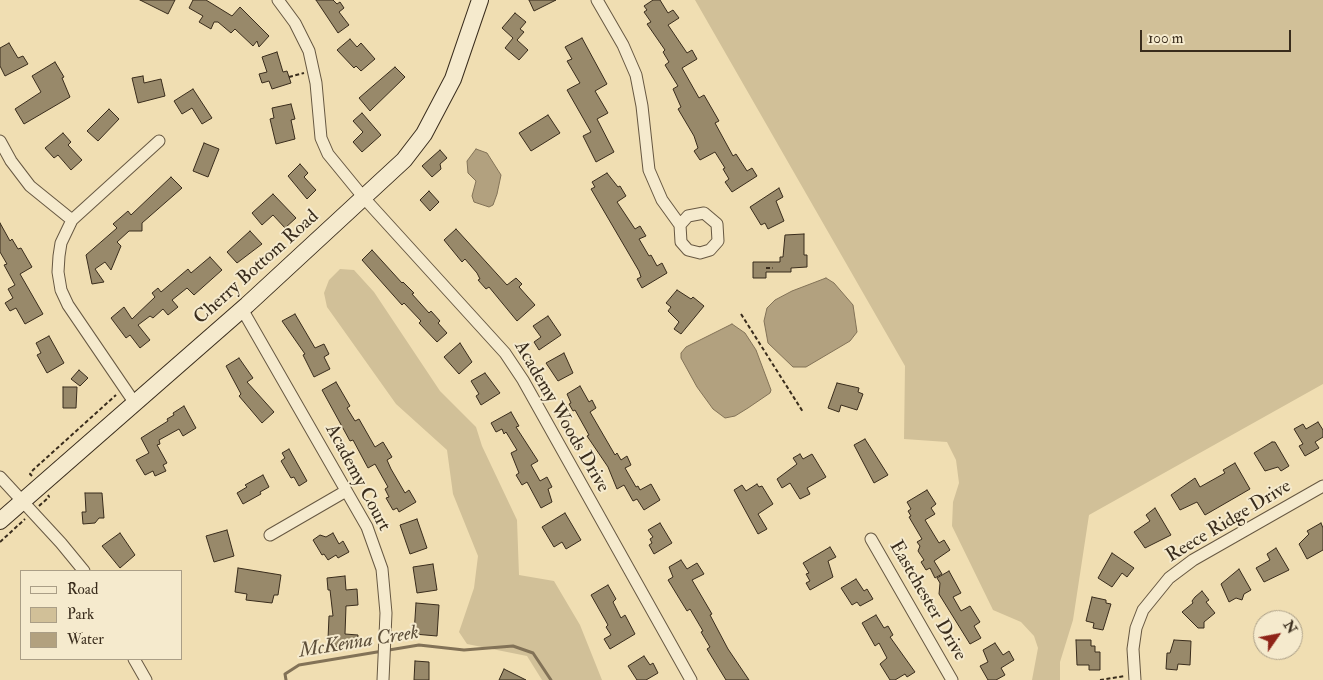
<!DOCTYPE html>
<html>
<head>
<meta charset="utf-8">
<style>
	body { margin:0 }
	#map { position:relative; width:1323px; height:680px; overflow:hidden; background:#f0deb2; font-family:"IM FELL Double Pica",serif }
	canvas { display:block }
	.legend { position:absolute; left:20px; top:570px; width:162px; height:90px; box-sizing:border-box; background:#f5eacd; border:1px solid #aa9e86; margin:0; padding:6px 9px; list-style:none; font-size:15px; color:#392c1c }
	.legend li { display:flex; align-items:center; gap:10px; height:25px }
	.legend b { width:25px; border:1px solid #aa9e86 }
	.north { position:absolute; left:1253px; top:610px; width:50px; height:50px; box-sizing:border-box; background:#f5eacd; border:1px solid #aa9e86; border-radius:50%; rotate:57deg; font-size:14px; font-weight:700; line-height:20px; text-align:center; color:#392c1c }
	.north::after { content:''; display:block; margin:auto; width:18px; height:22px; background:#8f2418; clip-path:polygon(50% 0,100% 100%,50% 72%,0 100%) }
	.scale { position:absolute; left:1140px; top:30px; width:151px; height:22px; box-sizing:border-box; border:2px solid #392c1c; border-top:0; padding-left:6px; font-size:15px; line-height:18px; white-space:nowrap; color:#392c1c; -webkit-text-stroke:4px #f5eacd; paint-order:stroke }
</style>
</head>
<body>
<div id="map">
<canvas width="1323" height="680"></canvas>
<ul class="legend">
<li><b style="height:6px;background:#f5eacd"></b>Road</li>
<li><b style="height:14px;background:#d1c098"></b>Park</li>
<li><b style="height:14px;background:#b2a17f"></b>Water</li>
</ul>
<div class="north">N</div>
<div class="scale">100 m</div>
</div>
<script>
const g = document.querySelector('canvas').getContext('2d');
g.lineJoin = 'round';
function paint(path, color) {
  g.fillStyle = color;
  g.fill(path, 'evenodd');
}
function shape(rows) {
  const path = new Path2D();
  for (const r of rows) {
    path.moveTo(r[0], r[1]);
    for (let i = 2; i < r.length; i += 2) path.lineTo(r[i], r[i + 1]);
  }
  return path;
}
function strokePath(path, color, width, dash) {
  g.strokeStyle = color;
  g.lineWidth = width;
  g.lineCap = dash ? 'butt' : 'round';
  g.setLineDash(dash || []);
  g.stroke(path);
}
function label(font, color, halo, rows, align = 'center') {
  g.font = font + ' "IM FELL Double Pica",serif';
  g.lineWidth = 4;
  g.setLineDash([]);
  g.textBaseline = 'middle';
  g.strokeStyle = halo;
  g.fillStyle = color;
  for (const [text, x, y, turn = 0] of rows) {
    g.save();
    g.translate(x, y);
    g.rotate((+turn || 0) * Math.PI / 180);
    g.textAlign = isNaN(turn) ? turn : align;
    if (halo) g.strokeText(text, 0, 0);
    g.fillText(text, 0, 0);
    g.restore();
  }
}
const green = shape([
	[695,0,1323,0,1323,384,1089,515,1073,620,1060,662,1060,680,1032,680,1038,648,1034,636,1021,622,993,610,952,526,953,502,959,483,956,460,947,442,904,439,905,366],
	[340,269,354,270,374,292,440,391,476,427,482,446,517,520,519,575,554,581,580,625,602,680,542,680,527,656,467,644,459,632,474,588,478,556,453,494,447,450,396,404,327,307,324,293,329,280]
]);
const water = shape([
	[476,149,487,153,501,175,497,194,493,205,489,207,474,202,472,196,476,181,468,173,467,161,476,149],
	[826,278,834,283,853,305,857,332,850,341,806,367,793,367,768,343,764,321,767,308,775,300,792,291,826,278],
	[732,324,745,333,756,350,771,390,770,393,748,408,735,416,725,418,713,409,697,387,681,358,681,353,686,347,732,324]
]);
const stream = shape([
	[286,680,285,674,299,665,419,645,464,650,513,646,533,653,551,680]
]);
const building = shape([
	[140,0,175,0,168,14,140,0],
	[193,0,206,0,232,16,240,7,269,36,259,47,257,41,253,46,235,29,231,33,218,22,214,22,211,29,199,22,203,16,189,8,193,0],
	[316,0,333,0,337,4,340,2,344,8,339,12,349,25,338,33,316,0],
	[529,0,556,0,534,11,529,0],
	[653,0,660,0,668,13,673,10,679,18,668,25,687,53,692,50,697,59,682,68,699,98,704,95,719,121,715,123,733,156,736,154,747,171,752,168,757,176,732,192,725,182,729,179,723,169,725,168,715,152,700,160,694,151,698,148,694,136,678,109,681,107,673,89,678,86,665,65,669,62,663,52,665,50,647,24,651,22,644,12,647,10,644,6,653,0],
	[515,13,526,22,520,29,524,32,517,40,528,50,519,60,505,48,513,38,502,28,515,13],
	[582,38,607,84,595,91,608,113,597,119,614,152,596,162,583,136,591,132,567,90,580,83,567,61,572,59,565,47,582,38],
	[350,39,357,47,361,43,375,59,361,71,356,66,354,68,337,50,350,39],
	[9,43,18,58,23,56,28,64,5,76,0,66,0,48,9,43],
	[277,52,283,72,287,71,291,83,272,89,269,81,262,83,259,74,267,72,262,57,277,52],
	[55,62,64,77,62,78,70,97,24,124,15,109,41,92,32,76,55,62],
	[395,67,405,77,370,111,359,98,395,67],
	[143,76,144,83,161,79,165,96,138,103,132,78,143,76],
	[193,89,212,118,202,124,192,108,182,114,174,101,193,89],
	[291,104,295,119,291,120,295,139,276,144,270,119,274,118,272,108,291,104],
	[109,109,119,119,98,141,87,131,109,109],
	[362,113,381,135,362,152,353,142,363,132,353,121,362,113],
	[548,115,560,133,531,151,519,133,548,115],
	[63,133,71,142,68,145,82,160,71,170,58,155,54,158,45,148,63,133],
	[204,143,219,149,208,177,193,171,204,143],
	[440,150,447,158,440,164,441,169,432,177,422,166,440,150],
	[300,164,308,173,304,177,316,190,307,199,288,176,300,164],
	[607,173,618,187,620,186,626,196,617,202,635,229,640,226,646,236,639,239,649,256,651,255,657,266,662,263,667,273,642,288,637,279,641,277,639,271,591,189,595,187,592,182,607,173],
	[171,177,182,188,142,223,142,231,129,231,117,242,121,246,111,270,105,262,95,269,104,282,92,284,86,255,117,228,113,224,128,211,131,215,171,177],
	[779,188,783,197,776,201,784,221,768,229,765,223,761,225,750,207,779,188],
	[429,191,439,202,430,211,420,200,429,191],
	[273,194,296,218,285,228,273,215,262,225,252,213,273,194],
	[0,223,10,241,12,239,18,249,21,248,32,267,20,274,43,314,25,324,16,308,10,311,5,303,13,298,8,289,15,285,4,265,7,264,0,252,0,223],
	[456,229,507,285,516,278,522,284,519,287,535,305,517,321,489,287,486,289,478,280,480,279,477,273,465,259,462,262,444,240,456,229],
	[250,231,262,244,237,263,227,252,250,231],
	[804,234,804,255,807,255,807,267,791,268,791,272,766,272,766,278,753,278,753,262,780,262,780,257,783,257,785,235,804,234],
	[372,250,402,283,403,282,414,293,412,294,429,313,431,311,440,321,438,323,447,333,437,342,419,323,421,321,404,303,402,305,362,260,372,250],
	[210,257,222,270,194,295,187,288,172,300,178,307,168,315,163,309,153,318,150,316,138,325,150,340,140,348,130,335,126,338,111,318,124,307,132,319,155,297,152,293,158,288,161,292,188,269,191,273,210,257],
	[677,290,691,299,693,297,704,306,681,334,674,329,679,322,668,311,671,307,666,303,677,290],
	[295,314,315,348,324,344,329,354,324,357,330,369,314,377,303,355,305,354,282,321,295,314],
	[548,316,561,335,539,350,534,342,541,337,533,326,548,316],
	[49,336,64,363,47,373,37,355,41,353,36,343,49,336],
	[460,343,472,362,459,374,444,357,460,343],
	[564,353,573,373,558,381,546,363,564,353],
	[239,358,253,378,247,382,274,412,262,423,239,396,241,394,226,366,239,358],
	[79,370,88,378,80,386,71,379,79,370],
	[485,373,500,393,481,405,476,396,479,394,471,381,485,373],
	[336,382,350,406,347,408,355,421,359,419,375,447,383,442,392,457,387,460,391,469,405,493,409,490,416,502,399,512,397,508,393,510,386,498,389,497,385,489,388,487,375,464,368,468,353,440,350,441,322,390,336,382],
	[837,383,859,388,858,392,863,394,857,410,841,405,839,412,828,408,837,383],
	[580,386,589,402,592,400,596,408,590,412,615,455,617,453,621,460,627,456,631,465,625,468,636,487,638,486,640,490,651,484,660,500,644,510,637,499,633,501,624,485,617,489,608,467,587,436,589,435,575,410,573,411,569,404,571,403,567,394,580,386],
	[63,387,77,387,76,408,63,408,63,387],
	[184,406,196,428,183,436,179,429,159,440,160,444,157,445,167,463,163,465,166,471,155,476,153,471,145,475,136,460,149,453,141,438,168,421,167,419,174,415,173,413,184,406],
	[511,412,519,426,516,427,538,461,531,465,540,481,547,477,552,487,548,489,552,502,541,508,527,482,522,485,516,475,519,473,511,453,517,450,506,432,504,434,502,429,496,432,491,423,511,412],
	[1318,422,1323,430,1323,437,1315,442,1319,448,1305,456,1299,446,1303,444,1294,429,1303,424,1306,429,1318,422],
	[865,439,888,475,874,483,854,445,865,439],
	[1272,442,1275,442,1289,466,1281,471,1278,467,1265,471,1254,453,1272,442],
	[289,449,307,481,299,486,294,477,291,478,281,461,285,458,282,453,289,449],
	[800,454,803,459,812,454,826,477,807,488,810,494,800,499,790,483,782,488,777,479,797,464,793,458,800,454],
	[1235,463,1250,489,1205,515,1197,502,1180,510,1171,495,1195,478,1200,487,1225,473,1223,470,1235,463],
	[263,475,269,487,260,492,261,494,243,504,237,493,247,487,245,485,263,475],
	[757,484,759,487,762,486,773,504,758,514,767,529,758,534,734,490,742,485,746,491,757,484],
	[927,490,936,504,931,508,935,514,925,520,939,543,944,540,950,550,934,561,942,574,935,578,930,568,926,570,921,562,924,560,918,551,920,546,917,542,922,539,909,517,911,516,908,511,911,509,907,502,927,490],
	[85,493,102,493,104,518,99,518,95,523,83,524,82,512,86,512,85,493],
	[1155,508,1171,535,1145,548,1134,532,1150,521,1146,515,1155,508],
	[565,513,581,540,566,549,562,542,554,547,542,527,565,513],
	[417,519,427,548,410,554,400,525,417,519],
	[660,523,672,543,654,554,649,545,652,543,650,539,653,537,648,530,660,523],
	[1321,523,1323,528,1323,550,1307,559,1299,544,1309,534,1307,531,1321,523],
	[227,530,234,556,214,562,206,536,227,530],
	[120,533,135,555,120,568,102,546,120,533],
	[333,533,339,544,343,541,349,552,338,558,336,555,328,560,324,554,322,555,313,540,320,535,326,537,333,533],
	[830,547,836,557,828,561,833,577,810,590,806,583,810,581,806,574,809,573,803,563,830,547],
	[1276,548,1289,570,1264,582,1256,568,1270,560,1267,554,1276,548],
	[1112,553,1134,568,1127,577,1122,573,1112,587,1098,578,1112,553],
	[681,560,687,569,697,563,704,574,692,580,712,614,710,615,728,649,749,680,726,680,707,649,710,647,701,632,703,631,690,609,687,611,668,580,673,577,669,567,681,560],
	[433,564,437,590,417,593,413,567,433,564],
	[238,568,281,575,278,595,274,595,272,603,246,600,247,594,235,592,238,568],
	[1239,569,1251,590,1244,594,1242,600,1236,598,1229,602,1221,584,1239,569],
	[949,571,961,593,953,597,961,611,970,606,980,622,974,626,981,638,970,644,939,594,940,583,937,578,949,571],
	[345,576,346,590,357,589,358,605,346,606,345,634,358,635,357,648,330,646,330,639,328,639,329,616,333,616,330,590,328,590,327,578,345,576],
	[856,579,864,591,867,589,873,599,860,606,857,602,852,605,841,588,856,579],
	[608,585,616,599,613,602,621,618,625,615,635,634,610,649,604,639,611,635,606,627,608,625,591,595,608,585],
	[1202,591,1209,600,1206,602,1215,613,1204,622,1204,628,1198,628,1182,612,1193,603,1192,601,1195,597,1202,591],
	[1092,597,1106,600,1106,603,1111,604,1103,630,1093,628,1094,623,1086,621,1092,597],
	[416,603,439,605,437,636,414,634,416,603],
	[876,615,884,628,888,626,893,635,890,637,915,672,907,677,905,674,895,680,890,680,880,664,887,658,879,643,875,646,862,623,876,615],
	[1076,640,1091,640,1091,646,1095,646,1095,652,1100,652,1100,670,1089,670,1089,665,1077,665,1076,640],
	[1174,640,1191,641,1190,665,1178,664,1177,670,1166,669,1167,653,1170,653,1174,640],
	[995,643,1003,655,1009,651,1014,660,1001,668,1005,675,996,680,988,680,980,666,988,662,983,650,995,643],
	[644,656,650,665,653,663,658,673,646,680,637,680,628,666,644,656],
	[415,661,429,662,429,680,414,680,415,661],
	[504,669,526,680,499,680,504,669]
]);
const path = shape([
	[289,77,304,73],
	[766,268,773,268],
	[741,314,803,412],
	[32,476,30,474,33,470,116,395],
	[39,506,49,497,48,495],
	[0,542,25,519],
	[1100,680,1125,676]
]);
const street = shape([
	[278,0,295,23,309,51,316,83,321,138,328,154,364,198,505,353,523,380,691,680],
	[597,0,623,45,636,75,642,106,649,170,662,200,680,225,681,242,688,250,700,253,710,250,718,241,717,224,704,213,688,216,680,225],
	[0,141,11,161,30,186,72,220],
	[242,309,367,527,382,569,386,613,383,680],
	[134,402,68,305,61,290,58,272,59,256,61,243,72,220,159,141],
	[0,477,61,543,84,571],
	[270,535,346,491],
	[871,539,952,680],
	[134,659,146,680],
	[1135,680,1133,649,1136,628,1143,610,1169,578,1193,560,1323,486]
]);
const secondary = shape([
	[0,521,247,305,404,160,424,134,453,79,480,0]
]);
const streetNames = [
	["Cherry Bottom Road",257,268,-42],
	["Academy Woods Drive",561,417,60],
	["Academy Court",357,478,62],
	["Reece Ridge Drive",1229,522,-31],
	["Eastchester Drive",927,601,60]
];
const waterNames = [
	["McKenna Creek",359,643,-9]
];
paint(green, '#d1c098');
paint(water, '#b2a17f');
strokePath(water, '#827257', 1);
strokePath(stream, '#827257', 3);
paint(building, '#98896a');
strokePath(building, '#392c1c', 1);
strokePath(street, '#675842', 13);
strokePath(secondary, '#392c1c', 18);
strokePath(path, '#392c1c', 2, [4, 2.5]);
strokePath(street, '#f5eacd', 11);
strokePath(secondary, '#f5eacd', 16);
label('19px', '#392c1c', '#f5eacd', streetNames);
label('italic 20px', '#5d4f3a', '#f5eacd', waterNames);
</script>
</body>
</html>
